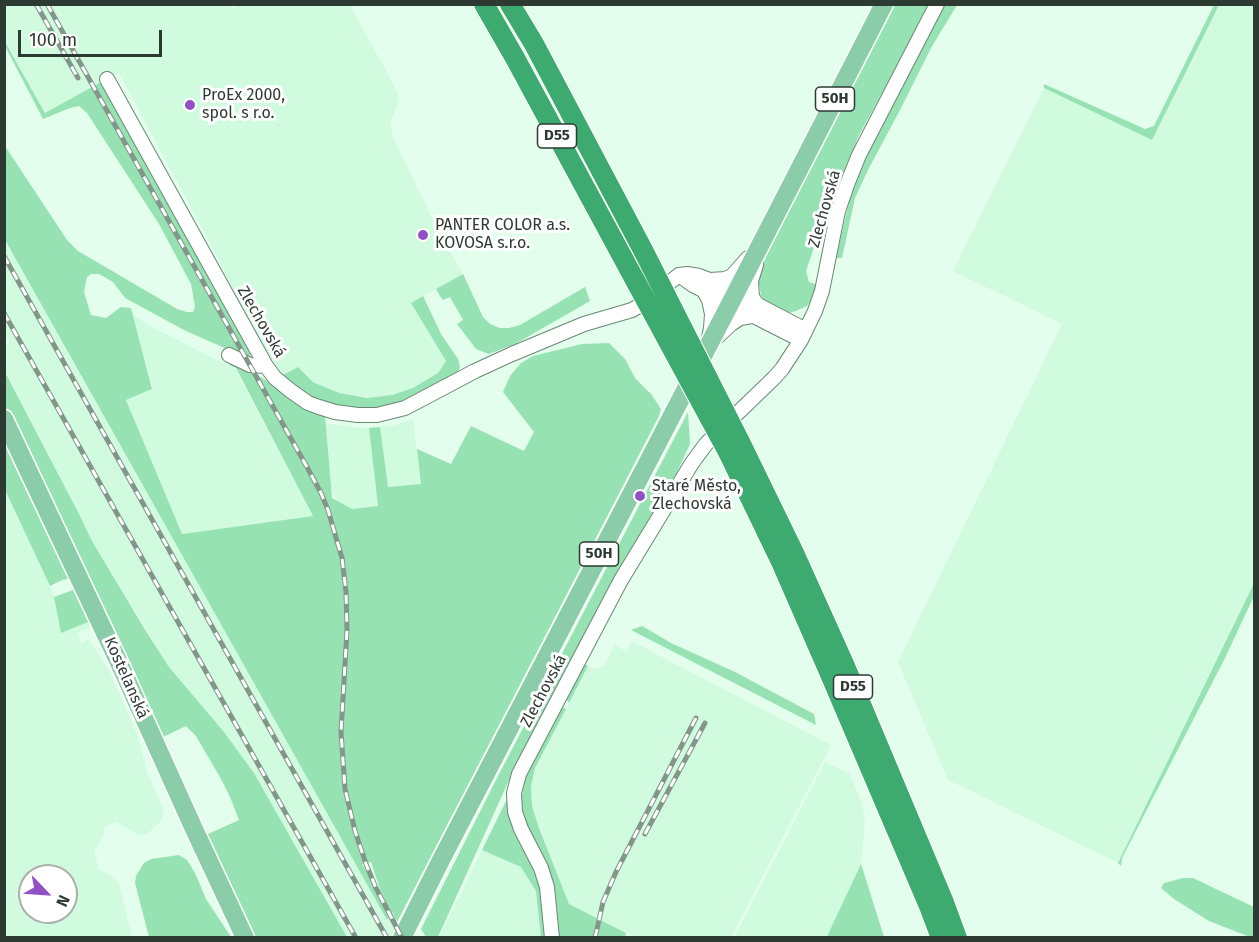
<!DOCTYPE html>
<html>
<head>
<meta charset="utf-8">
<style>
	body { margin:0 }
	#map { position:relative; width:1259px; height:942px; overflow:hidden; background:#e3feec; font-family:"Fira Sans",sans-serif }
	canvas { display:block }
	.frame { position:absolute; inset:0; border:6px solid #2d3a32; pointer-events:none }
	.north { position:absolute; left:18px; top:864px; width:60px; height:60px; box-sizing:border-box; background:#fff; border:2px solid #abb0ad; border-radius:50%; rotate:115deg; font-size:16px; font-weight:700; line-height:24px; text-align:center; color:#2d3a32 }
	.north::after { content:''; display:block; margin:auto; width:21px; height:27px; background:#9051c7; clip-path:polygon(50% 0,100% 100%,50% 72%,0 100%) }
	.scale { position:absolute; left:18px; top:30px; width:144px; height:27px; box-sizing:border-box; border:3px solid #2d3a32; border-top:0; padding-left:8px; font-size:18px; line-height:21px; white-space:nowrap; color:#2d3a32; -webkit-text-stroke:4px #fff; paint-order:stroke }
</style>
</head>
<body>
<div id="map">
<canvas width="1259" height="942"></canvas>
<div class="frame"></div>
<div class="north">N</div>
<div class="scale">100 m</div>
</div>
<script>
const g = document.querySelector('canvas').getContext('2d');
g.lineJoin = 'round';
function paint(path, color) {
  g.fillStyle = color;
  g.fill(path, 'evenodd');
}
function shape(rows) {
  const path = new Path2D();
  for (const r of rows) {
    path.moveTo(r[0], r[1]);
    for (let i = 2; i < r.length; i += 2) path.lineTo(r[i], r[i + 1]);
  }
  return path;
}
function strokePath(path, color, width, dash) {
  g.strokeStyle = color;
  g.lineWidth = width;
  g.lineCap = dash ? 'butt' : 'round';
  g.setLineDash(dash || []);
  g.stroke(path);
}
function label(font, color, halo, rows, align = 'center') {
  g.font = font + ' "Fira Sans",sans-serif';
  g.lineWidth = 6;
  g.setLineDash([]);
  g.textBaseline = 'middle';
  g.strokeStyle = halo;
  g.fillStyle = color;
  for (const [text, x, y, turn = 0] of rows) {
    g.save();
    g.translate(x, y);
    g.rotate((+turn || 0) * Math.PI / 180);
    g.textAlign = isNaN(turn) ? turn : align;
    if (halo) g.strokeText(text, 0, 0);
    g.fillText(text, 0, 0);
    g.restore();
  }
}
const built = shape([
	[231,4,233,9,241,4,350,5,390,78,399,97,396,109,391,120,391,128,393,137,434,222,463,274,411,303,446,361,438,373,413,388,392,395,368,398,339,393,313,382,298,367,283,375,277,368,242,308,211,245,119,73,45,113,5,40,4,5],
	[1219,5,1254,5,1254,582,1118,863,948,780,898,662,1062,324,953,271,1044,88,1152,139],
	[4,240,387,920,391,911,406,937,347,937,254,773,224,732,169,667,92,541,79,514,5,370,5,345,9,342,4,335],
	[133,315,152,327,235,369,313,516,182,534,126,400,153,388],
	[413,419,421,484,387,487,380,427,395,425],
	[312,422,362,428,369,428,378,506,342,510,318,467],
	[4,490,50,586,54,597,61,633,91,621,90,627,78,633,82,644,88,638,110,672,132,722,139,740,147,772,164,811,160,822,147,834,140,836,116,822,105,826,103,837,94,852,99,869,111,876,119,884,132,937,5,937],
	[30,876,66,876,66,912,30,912],
	[631,641,831,745,731,937,635,937,569,904,539,828,532,806,531,786,535,768,588,666,597,669,604,665,615,645,627,652],
	[825,762,850,774,862,804,865,822,861,864,827,937,734,938],
	[482,850,521,866,536,891,541,937,439,938]
]);
const green = shape([
	[893,5,930,5,858,137,843,178,829,226,822,224,821,227,806,271,809,282,818,285,812,299,807,306,796,311,788,313,780,312,772,308,764,300,761,295,758,278,761,267,836,113],
	[943,5,957,5,931,48,900,110,868,170,855,198,842,258,836,258,853,185,872,137],
	[1214,5,1219,5,1152,140,1044,88,1044,84,1145,129,1154,126],
	[4,40,45,113,101,82,252,353,248,357,245,357,186,331,125,298,113,282,99,274,91,274,87,277,84,292,91,315,106,318,121,307,131,308,152,389,126,400,182,534,313,516,236,368,229,365,233,362,240,365,269,382,297,401,325,416,332,498,352,509,378,506,369,428,380,427,388,487,421,484,417,449,451,464,471,426,524,451,534,432,503,392,510,376,521,363,533,356,582,344,609,343,625,359,635,378,651,394,661,409,659,416,642,449,397,922,392,912,387,920,5,240,5,146,67,240,78,251,177,309,187,312,193,312,195,307,191,284,159,224,87,113,79,106,70,108,43,119,5,46],
	[371,862,380,889,385,900,362,864],
	[463,274,483,317,490,324,500,328,509,328,520,325,585,287,590,301,515,344,489,354,476,349,457,324,463,320,450,297,443,300,440,296,436,289],
	[423,296,441,334,458,359,460,367,457,374,415,398,375,409,344,408,315,400,281,376,298,367,313,382,339,393,367,398,392,395,413,388,438,373,446,361,411,303],
	[4,370,79,514,92,541,144,628,169,667,224,732,254,773,347,937,253,937,206,835,239,820,230,797,221,779,196,736,186,726,161,738,5,407],
	[688,412,690,444,662,504,622,566,510,778,438,937,426,937,421,929,497,778],
	[4,431,70,576,68,579,62,580,50,586,5,490],
	[1254,583,1254,596,1225,658,1122,858,1121,866,1118,863],
	[73,590,77,591,91,621,61,633,54,597],
	[642,626,671,643,735,672,814,714,816,725,631,630],
	[583,663,588,666,569,703,565,698],
	[560,706,566,709,535,768,531,786,532,806,539,828,569,904,626,933,625,937,558,937,527,827,521,802,525,778,546,733],
	[511,791,535,873,543,892,548,937,541,937,536,891,521,867,482,850],
	[179,855,187,860,195,873,206,899,231,937,149,937,135,883,136,876,144,863,151,859],
	[861,864,884,937,827,937,830,930],
	[1183,878,1193,878,1254,907,1254,937,1250,937,1209,921,1174,899,1161,888,1164,883]
]);
const minor = shape([
	[107,79,266,366,275,378,291,391,308,403,319,407,335,412,358,415,377,415,405,408,475,371,512,354,584,324,632,310,644,303,679,275,687,274,699,276,712,281,806,330],
	[756,265,751,281,752,297,758,306],
	[679,275,693,285,801,340],
	[710,280,725,279,732,276,748,258],
	[704,291,709,300,712,314,711,328,709,338],
	[717,337,731,324,740,318,752,316],
	[229,355,250,365,266,366],
	[552,938,547,887,541,868,521,829,515,812,514,793,519,774,621,580,692,463,706,444,719,431,774,378,782,369,801,340,815,311,822,291,838,211,848,182,859,155,937,4]
]);
const major = shape([
	[4,419,121,667,194,829,245,938],
	[402,938,440,862,730,304,884,4]
]);
const highway = shape([
	[484,4,515,58,629,269],
	[510,4,534,44,644,252],
	[739,440,795,555,845,666,943,900,957,938],
	[728,452,782,564,830,674,929,906,941,938]
]);
const rail = shape([
	[36,4,78,78],
	[47,4,307,467,321,493,328,510,342,558,346,592,347,630,341,732,345,789,355,831,366,864,376,888,402,938],
	[4,256,387,938],
	[4,313,356,938],
	[645,834,705,723],
	[595,938,603,902,616,872,696,718]
]);
const highwayBridge = shape([
	[644,252,739,440],
	[629,269,728,452]
]);
const markers = [
	[190,105,6,"#9051c7"],
	[423,235,6,"#9051c7"],
	[640,496,6,"#9051c7"]
];
const shields = [
	[835,99,39],
	[557,136,39],
	[599,554,39],
	[853,687,39]
];
const shieldNames = [
	["50H",835,99],
	["D55",557,136],
	["50H",599,554],
	["D55",853,687]
];
const poiNames = [
	["ProEx 2000,",202,96],
	["spol. s r.o.",202,114],
	["PANTER COLOR a.s.",435,226],
	["KOVOSA s.r.o.",435,244],
	["Staré Město,",652,487],
	["Zlechovská",652,505]
];
const streetNames = [
	["Zlechovská",825,209,-74],
	["Zlechovská",261,322,60],
	["Kostelanská",126,678,66],
	["Zlechovská",544,691,-62]
];
paint(built, '#d1fbdf');
paint(green, '#97e2b3');
strokePath(minor, '#698874', 16);
strokePath(major, '#fff', 21);
strokePath(highway, '#fff', 22);
strokePath(minor, '#fff', 14);
strokePath(major, '#8bcca9', 18);
strokePath(highway, '#3daa70', 20);
strokePath(rail, '#829689', 5);
strokePath(rail, '#fff', 3, [9]);
strokePath(highwayBridge, '#fff', 22, []);
strokePath(highwayBridge, '#3daa70', 20);
for (const [x, y, r, color] of markers) {
  const dot = new Path2D();
  dot.arc(x, y, r, 0, 2 * Math.PI);
  g.fillStyle = color;
  g.fill(dot);
  strokePath(dot, '#fff', 2);
}
for (const [x, y, w] of shields) {
  const box = new Path2D();
  box.roundRect(x - w / 2, y - 12, w, 24, 4.5);
  g.fillStyle = '#fff';
  g.fill(box);
  strokePath(box, '#2d3a32', 1.5);
}
label('bold 15px', '#2d3a32', null, shieldNames);
label('16px', '#2d3a32', '#fff', poiNames, 'left');
label('16px', '#2d3a32', '#fff', streetNames);
</script>
</body>
</html>
